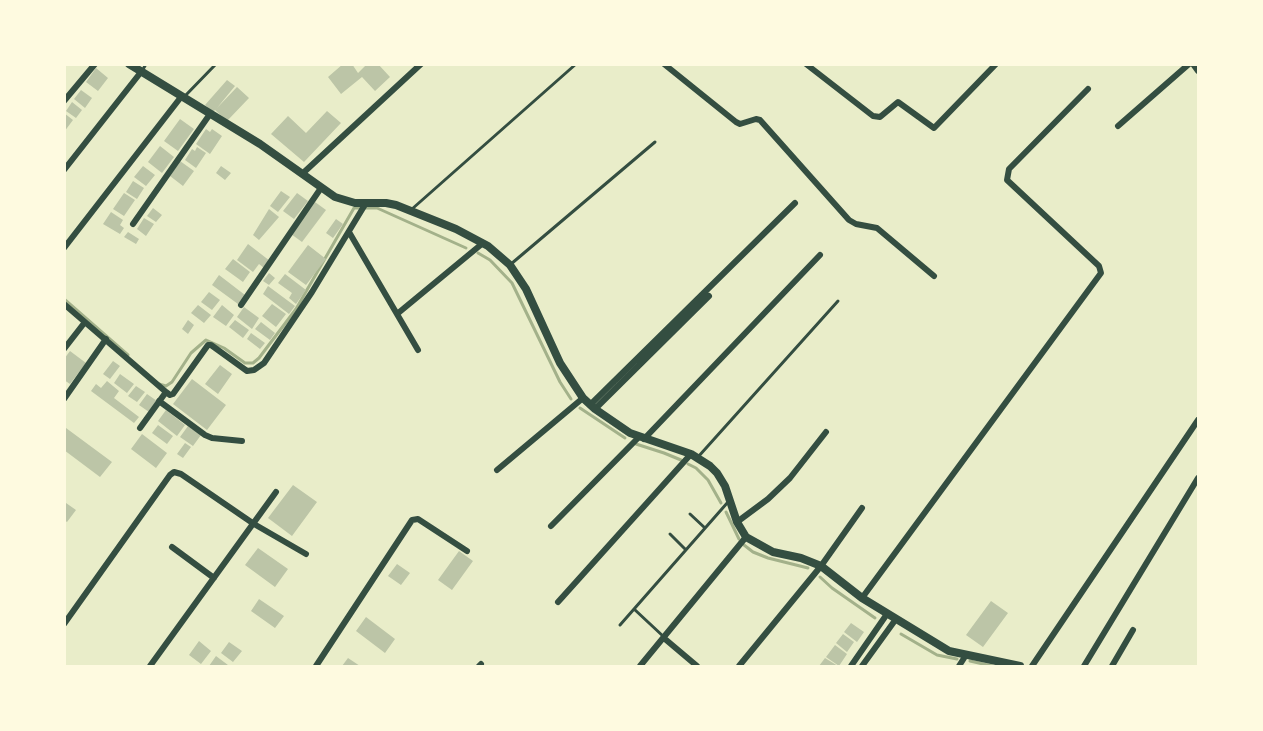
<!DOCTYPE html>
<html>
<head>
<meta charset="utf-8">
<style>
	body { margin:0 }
	#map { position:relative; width:1263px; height:731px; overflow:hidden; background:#e9edc9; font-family:"Source Serif 4",serif }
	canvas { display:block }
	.frame { position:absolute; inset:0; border:66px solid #fefae0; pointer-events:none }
</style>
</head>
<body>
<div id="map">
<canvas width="1263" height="731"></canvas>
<div class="frame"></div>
</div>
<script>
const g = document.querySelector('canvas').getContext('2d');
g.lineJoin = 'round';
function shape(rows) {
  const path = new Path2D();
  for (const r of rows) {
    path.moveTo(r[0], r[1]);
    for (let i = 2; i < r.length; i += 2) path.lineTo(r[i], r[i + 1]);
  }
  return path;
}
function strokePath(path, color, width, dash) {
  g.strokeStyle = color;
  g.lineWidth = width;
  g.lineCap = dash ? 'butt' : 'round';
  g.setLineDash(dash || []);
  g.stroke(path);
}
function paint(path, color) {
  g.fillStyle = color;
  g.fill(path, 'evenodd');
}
const stream = shape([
	[365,208,377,208,466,248],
	[478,253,490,260,512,283,560,382,571,399],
	[64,299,128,355],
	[159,384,166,386,172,382,191,353,206,340,224,348,245,363,253,363,259,358,296,309,354,208,361,208],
	[580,408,625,438],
	[636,444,664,453,681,460],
	[688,464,696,468,708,480,721,503],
	[726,512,739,539],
	[744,545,753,552,768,558,808,568],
	[820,577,832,588,875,618],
	[901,634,937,655,957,659],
	[970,661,992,666]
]);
const building = shape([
	[343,64,352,64,358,73,367,64,378,64,390,77,375,91,362,77,341,94,328,77],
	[96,68,108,78,98,91,86,82],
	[227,80,235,86,217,108,237,87,249,98,227,121,215,110,213,112,205,105],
	[81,90,92,98,85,108,74,99],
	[72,102,82,110,76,118,66,111],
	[327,111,341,123,304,162,271,134,288,116,306,133],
	[64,113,73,120,64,132],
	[180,119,194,129,178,151,164,141],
	[206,129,210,132,212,129,222,136,210,154,196,144],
	[160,146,174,157,162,173,148,162],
	[197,147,206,153,196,168,185,160,192,149,195,151],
	[180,161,194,171,183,186,170,176],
	[143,166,155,175,146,186,134,177],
	[221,166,231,173,225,180,216,173],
	[133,181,144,188,137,199,126,192],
	[281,191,290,197,278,212,270,206],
	[124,193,135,200,124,216,113,209],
	[297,193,308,201,294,219,283,211],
	[315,202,326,210,302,242,291,234],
	[153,208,162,215,156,222,147,216],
	[269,209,279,217,259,240,253,235],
	[111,212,123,220,120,225,124,228,120,234,103,224],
	[144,218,154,224,146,236,137,229],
	[336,219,343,224,333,238,326,233],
	[128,232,139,239,136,244,124,237],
	[248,244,270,261,264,268,259,264,253,272,237,260],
	[308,245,326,259,306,285,288,272],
	[233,259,250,272,243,282,225,269],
	[269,273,275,278,269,285,263,281],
	[285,274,306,290,296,304,289,298,292,293,278,283],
	[219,275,245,295,238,304,212,285],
	[268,286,295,306,289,314,263,294],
	[209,292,220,300,212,310,201,302],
	[272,304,286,314,276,327,262,316],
	[198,305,211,315,204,323,191,313],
	[222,305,234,315,226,326,213,317],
	[244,307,259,318,252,329,237,317],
	[188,320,194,325,188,334,182,329],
	[235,320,249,330,243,338,229,327],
	[261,322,275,333,270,340,255,329],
	[251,333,265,343,260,349,247,339],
	[70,351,86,363,70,384,64,380,64,359],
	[113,361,120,366,110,379,103,374],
	[220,365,232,374,218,394,205,384],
	[120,374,134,384,127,393,114,383],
	[192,379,226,405,207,430,173,404],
	[107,381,119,391,114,398,139,417,134,423,91,391,96,384,101,388],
	[136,386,145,392,137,402,128,396],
	[147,394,157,401,149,412,139,405],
	[166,410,185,425,177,436,158,421],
	[158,425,173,436,167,444,152,433],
	[188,426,201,435,193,446,180,437],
	[66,428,112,462,100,477,64,450],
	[142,434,167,453,156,468,131,449],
	[185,443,191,447,183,458,177,454],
	[293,485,317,502,292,536,268,518],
	[66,503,76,510,67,522,64,520,64,506],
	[258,548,288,569,275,587,245,565],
	[459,551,473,561,452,590,438,580],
	[397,564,410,573,401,585,388,576],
	[259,599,284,616,275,628,251,611],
	[991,601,1008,613,983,647,966,635],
	[366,617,395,639,385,653,356,631],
	[851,623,864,632,857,642,844,632],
	[843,634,854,642,847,652,836,643],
	[199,641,211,651,201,664,189,655],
	[229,642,242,651,233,662,221,653],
	[835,645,847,654,839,666,826,657],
	[216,656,228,665,227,666,209,666],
	[348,658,360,666,342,666],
	[825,658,838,666,819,666]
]);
const service = shape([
	[142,71,146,64],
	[184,97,216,64],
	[412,209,576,64],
	[511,264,655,142],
	[698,457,838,301],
	[690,514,705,528],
	[670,534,686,550],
	[634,609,664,637],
	[620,625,728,502]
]);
const minor = shape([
	[664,64,736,122,740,124,756,119,760,120,849,220,856,224,877,228,934,276],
	[806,64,873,116,880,117,898,102,934,128,996,64],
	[1193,64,1198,71],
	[64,101,95,64],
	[1118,126,1189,64],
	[64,170,141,72],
	[302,174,421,64],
	[133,224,210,114],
	[349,232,418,350],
	[64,248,181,97],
	[64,304,166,392],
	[241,305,321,188],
	[397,314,483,243],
	[64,349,85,322],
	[166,392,170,395,173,394,208,345,211,345,247,371,254,370,264,363,312,292,366,203],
	[64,399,106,339],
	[159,401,205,435,212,438,242,441],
	[590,405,795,203],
	[595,409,709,296],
	[140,428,166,392],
	[644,439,820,255],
	[497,470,583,398],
	[737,522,768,499,790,478,826,432],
	[551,526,639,437],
	[172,547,214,578],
	[862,598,1101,273,1099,266,1007,180,1009,169,1088,89],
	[558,602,691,454],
	[64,624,170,475,174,472,181,474,254,524,306,554],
	[665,639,697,666],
	[150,666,276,492],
	[316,666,412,520,418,519,467,551],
	[479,666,481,664],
	[640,666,746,537],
	[739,666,821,566,862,508],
	[851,666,887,614],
	[862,666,896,619],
	[959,666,966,655],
	[1032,666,1198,420],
	[1084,666,1198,478],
	[1112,666,1133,630]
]);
const tertiary = shape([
	[129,64,260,144,335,197,355,203,386,203,396,205,456,229,488,246,510,265,526,289,560,363,583,398,595,409,630,433,691,454,710,466,717,473,725,486,737,522,746,537,773,552,801,558,821,566,862,598,949,651,1020,666]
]);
strokePath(stream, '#a3b18a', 3);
paint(building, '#bcc5a7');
strokePath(service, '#344e41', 3);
strokePath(minor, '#344e41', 6);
strokePath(tertiary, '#344e41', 8);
</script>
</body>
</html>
